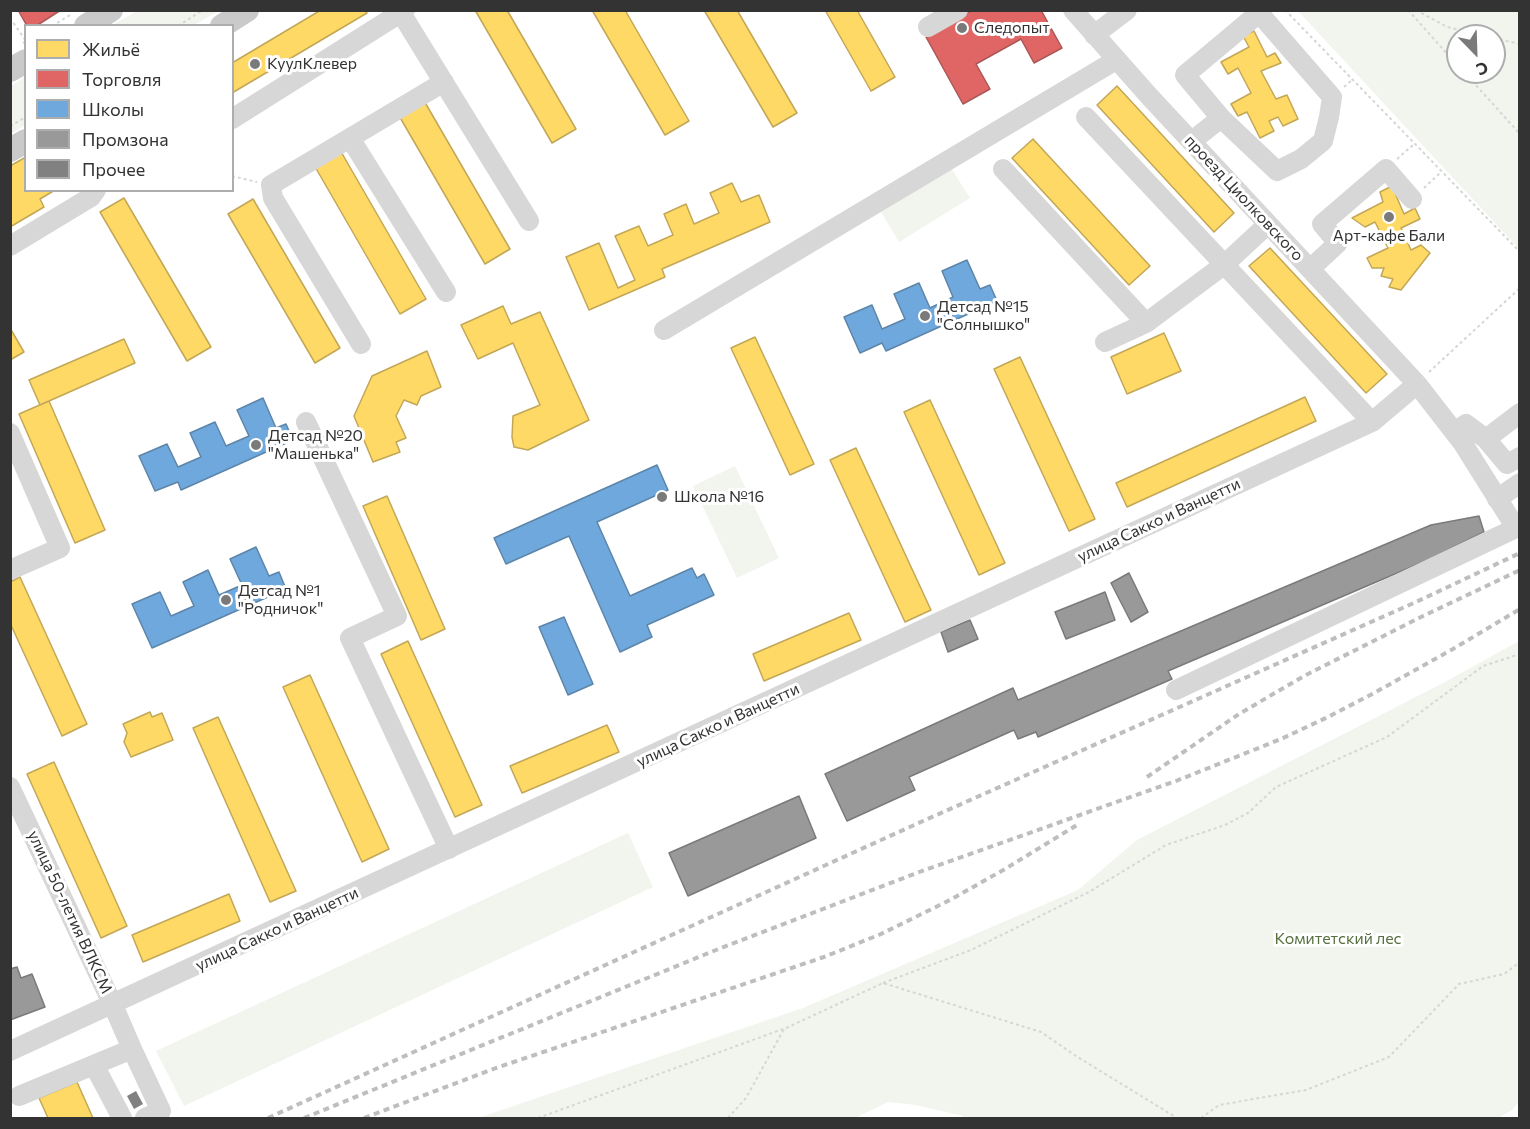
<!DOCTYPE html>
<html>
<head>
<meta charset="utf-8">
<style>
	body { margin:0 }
	#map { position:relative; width:1530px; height:1129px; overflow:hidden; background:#fff; font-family:Commissioner,sans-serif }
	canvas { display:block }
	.frame { position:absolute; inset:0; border:12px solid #333; pointer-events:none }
	.legend { position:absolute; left:24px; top:24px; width:210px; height:168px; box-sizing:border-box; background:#fff; border:2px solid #adadad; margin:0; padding:8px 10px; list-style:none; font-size:18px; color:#333 }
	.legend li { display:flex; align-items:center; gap:12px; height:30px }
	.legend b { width:30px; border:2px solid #adadad }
	.north { position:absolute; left:1446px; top:24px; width:60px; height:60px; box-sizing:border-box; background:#fff; border:2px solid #adadad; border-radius:50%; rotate:157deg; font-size:16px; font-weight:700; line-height:24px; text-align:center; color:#333 }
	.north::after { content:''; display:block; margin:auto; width:21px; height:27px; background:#7a7a7a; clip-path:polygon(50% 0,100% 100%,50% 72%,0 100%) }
</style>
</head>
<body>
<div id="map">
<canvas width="1530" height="1129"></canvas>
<div class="frame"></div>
<ul class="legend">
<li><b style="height:16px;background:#ffd966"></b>Жильё</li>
<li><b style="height:16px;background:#e06666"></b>Торговля</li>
<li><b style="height:16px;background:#6fa8dc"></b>Школы</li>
<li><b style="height:16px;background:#999"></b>Промзона</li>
<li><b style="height:16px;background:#818181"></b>Прочее</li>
</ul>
<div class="north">С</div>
</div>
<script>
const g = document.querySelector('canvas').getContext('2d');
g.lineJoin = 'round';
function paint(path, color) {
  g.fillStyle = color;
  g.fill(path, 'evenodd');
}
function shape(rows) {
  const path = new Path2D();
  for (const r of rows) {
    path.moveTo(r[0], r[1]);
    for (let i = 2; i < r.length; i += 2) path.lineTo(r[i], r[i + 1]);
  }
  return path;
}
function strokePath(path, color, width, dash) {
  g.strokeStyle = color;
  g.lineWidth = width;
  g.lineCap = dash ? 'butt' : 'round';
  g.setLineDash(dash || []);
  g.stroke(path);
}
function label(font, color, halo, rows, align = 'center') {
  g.font = font + ' Commissioner,sans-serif';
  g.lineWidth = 6;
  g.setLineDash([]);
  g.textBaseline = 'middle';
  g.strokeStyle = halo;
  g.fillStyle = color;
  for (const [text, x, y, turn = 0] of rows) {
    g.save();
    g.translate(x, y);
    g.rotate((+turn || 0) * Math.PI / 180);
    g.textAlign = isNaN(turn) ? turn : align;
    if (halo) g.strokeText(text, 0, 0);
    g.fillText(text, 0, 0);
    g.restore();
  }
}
const green = shape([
	[137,11,137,10,219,11,194,25,112,25],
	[1298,11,1519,11,1519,249],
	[1458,36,1494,36,1494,72,1458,72],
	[25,77,25,125,11,134,11,86],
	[951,168,970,198,899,242,881,212],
	[735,466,779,558,737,578,693,486],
	[1519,641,1520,1101,1512,1110,1498,1118,964,1118,963,1116,916,1105,888,1102,855,1118,478,1118,803,1008,1078,890,1137,840,1447,681],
	[628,833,653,887,184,1106,156,1051]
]);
const homes = shape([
	[321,10,365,10,367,13,232,93,232,63,321,10],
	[475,10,507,10,576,129,552,143,475,10],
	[592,10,625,10,689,121,665,135,592,10],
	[704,10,737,10,797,113,773,127,704,10],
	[825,10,857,10,895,77,871,91,825,10],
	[1254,31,1267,57,1275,53,1281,63,1261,71,1276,99,1287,95,1298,119,1283,126,1278,117,1269,121,1274,131,1260,138,1247,112,1238,116,1231,104,1251,93,1238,68,1228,74,1221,62,1249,47,1243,36,1254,31],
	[1117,86,1234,213,1214,232,1097,105,1117,86],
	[423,99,510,249,485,264,398,114,423,99],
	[1033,139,1150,266,1129,285,1012,158,1033,139],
	[340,150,426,299,400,314,314,165,340,150],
	[26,157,26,190,55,190,40,199,44,207,10,227,10,166,26,157],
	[732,183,741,202,759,195,770,222,662,269,665,277,589,310,566,257,599,243,618,288,635,280,615,236,639,226,648,246,673,235,664,214,686,204,694,224,719,213,710,193,732,183],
	[1392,186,1404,214,1415,208,1420,219,1401,228,1411,250,1421,245,1430,253,1401,290,1389,287,1393,279,1381,276,1384,268,1372,268,1367,258,1388,248,1375,222,1365,227,1352,218,1383,202,1380,192,1392,186],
	[124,198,211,347,187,361,100,212,124,198],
	[253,199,340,348,315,363,228,214,253,199],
	[1270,248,1387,374,1366,393,1249,266,1270,248],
	[503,306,511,324,540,312,589,420,528,450,514,447,512,437,513,416,540,405,513,343,478,359,461,325,503,306],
	[10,328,24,352,10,360,10,328],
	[1164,333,1181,371,1127,394,1111,357,1164,333],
	[755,337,814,464,790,475,731,348,755,337],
	[124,339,135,363,40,405,29,380,124,339],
	[427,351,441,387,421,396,417,405,404,400,396,416,406,438,396,442,400,452,373,462,354,416,372,376,427,351],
	[1020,357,1095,519,1069,531,994,369,1020,357],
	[1305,397,1316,421,1127,507,1116,483,1305,397],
	[930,400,1005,563,979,575,904,412,930,400],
	[49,401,105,530,75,543,19,414,49,401],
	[856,448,931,610,905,622,830,460,856,448],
	[387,496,445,629,421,640,363,506,387,496],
	[20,577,87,724,62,736,10,623,10,582,20,577],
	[849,613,861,640,764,681,753,654,849,613],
	[408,641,482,805,455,817,381,654,408,641],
	[310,675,389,849,362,862,283,687,310,675],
	[150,712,152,717,162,713,173,740,131,757,124,742,127,733,123,724,150,712],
	[218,717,296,891,270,902,193,728,218,717],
	[607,725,619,752,522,793,510,766,607,725],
	[54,762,127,926,101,938,27,774,54,762],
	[229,894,240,921,143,962,132,935,229,894],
	[77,1082,93,1118,48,1118,39,1098,77,1082]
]);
const shops = shape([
	[18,10,61,10,36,26,27,26,18,10],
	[972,10,1041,10,1062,48,1034,63,1021,39,976,64,990,89,963,104,926,37,972,10]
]);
const schools = shape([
	[967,260,980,289,990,285,997,301,886,351,882,343,860,353,844,317,872,305,882,329,905,319,894,294,919,283,930,308,953,297,942,271,967,260],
	[263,398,276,428,286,424,293,440,181,490,178,482,155,491,139,456,167,444,178,467,201,457,190,433,215,422,226,446,249,436,237,410,263,398],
	[657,465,668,490,597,522,630,596,692,568,697,578,704,574,714,595,647,625,652,637,620,652,569,536,506,564,494,538,657,465],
	[256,547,269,576,279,572,286,589,152,648,132,604,160,592,171,616,194,606,183,582,208,570,219,595,242,585,230,559,256,547],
	[564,617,593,684,568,695,539,627,564,617]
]);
const industry = shape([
	[1479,516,1484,532,1430,559,1168,671,1172,679,1038,737,1036,732,1018,739,1014,730,909,777,915,790,847,821,825,774,1013,688,1018,700,1431,525,1479,516],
	[1129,573,1148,612,1131,622,1111,583,1129,573],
	[1105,592,1115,620,1066,639,1055,612,1105,592],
	[970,620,978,639,948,652,941,632,970,620],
	[799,796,816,838,688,896,669,853,799,796],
	[17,967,21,978,32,974,45,1007,10,1020,10,969,17,967]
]);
const building = shape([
	[136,1091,143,1104,134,1109,127,1096]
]);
const path = shape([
	[1285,10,1520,252],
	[1408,10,1458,66],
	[1416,10,1447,27,1485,36],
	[10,18,26,41,23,43],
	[52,26,70,15],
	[178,26,203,10],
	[1494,38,1520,44],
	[1464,72,1520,134],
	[1344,87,1352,80],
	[10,126,26,117],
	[1397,159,1413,145],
	[232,176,257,182],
	[1424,188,1441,172],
	[1429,372,1520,288],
	[883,983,971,950,1089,892,1166,845,1225,825,1248,813,1276,787,1387,737,1483,666,1520,654],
	[538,1118,783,1029],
	[728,1118,746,1098,784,1029,883,983,1041,1032,1076,1056,1177,1118],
	[1201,1118,1219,1105,1306,1090,1389,1057,1459,984,1504,974,1520,962]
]);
const minor = shape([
	[1073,10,1149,96,1417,384,1462,442,1516,528,1520,526],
	[401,13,529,221],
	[928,27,958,10],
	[1094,35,1127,10],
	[1086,117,1372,422],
	[232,119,405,10],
	[350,138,446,292],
	[1192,141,1221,118,1185,75,1259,13,1332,97,1329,117,1323,141,1301,159,1277,171,1221,118],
	[1003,169,1146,323],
	[10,246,91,197,96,190],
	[1310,269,1338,243,1322,224,1386,169,1412,199],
	[664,330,1116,60],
	[1105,342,1146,323,1225,264,1268,224],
	[361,344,273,198,271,185,444,82],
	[306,422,397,616,350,638,449,849],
	[1454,432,1466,424,1486,439,1520,413],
	[10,433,60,548,10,570],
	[1486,439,1507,464,1520,457],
	[1497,499,1520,483],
	[1176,690,1516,528],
	[10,787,113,1005,132,1049,19,1096],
	[132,1049,161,1111,145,1118],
	[10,1051,1372,422,1417,384],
	[94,1065,122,1118]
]);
const major = shape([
	[86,26,111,10],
	[222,26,247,10],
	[10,70,26,61],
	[10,150,26,141]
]);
const rail = shape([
	[1147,777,1239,714,1304,676,1421,617,1520,570],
	[268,1118,923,821,1416,602,1520,553],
	[304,1118,721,948,922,871,1176,781,1281,739,1328,717,1374,693,1453,649,1520,609],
	[364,1118,496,1068,824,957,881,934,950,900,1005,869,1077,825]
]);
const markers = [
	[962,28,6,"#7a7a7a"],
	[255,64,6,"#7a7a7a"],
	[1389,217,6,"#7a7a7a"],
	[925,316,6,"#7a7a7a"],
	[256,445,6,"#7a7a7a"],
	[662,497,6,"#7a7a7a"],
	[226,600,6,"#7a7a7a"]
];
const poiNames = [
	["Следопыт",974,28],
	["КуулКлевер",267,64],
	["Арт-кафе Бали",1389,236,"center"],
	["Детсад №15",937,307],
	["\"Солнышко\"",937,325],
	["Детсад №20",268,436],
	["\"Машенька\"",268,454],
	["Школа №16",674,497],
	["Детсад №1",238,591],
	["\"Родничок\"",238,609]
];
const streetNames = [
	["проезд Циолковского",1244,198,47],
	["улица Сакко и Ванцетти",1159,520,-25],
	["улица Сакко и Ванцетти",718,725,-25],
	["улица 50-летия ВЛКСМ",70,912,65],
	["улица Сакко и Ванцетти",277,929,-25]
];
const parkNames = [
	["Комитетский лес",1338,939]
];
paint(green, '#f1f5ed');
paint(homes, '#ffd966');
strokePath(homes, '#c2a757', 1.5);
paint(shops, '#e06666');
strokePath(shops, '#ac5757', 1.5);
paint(schools, '#6fa8dc');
strokePath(schools, '#5d85a9', 1.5);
paint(industry, '#999');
strokePath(industry, '#7a7a7a', 1.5);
paint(building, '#818181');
strokePath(path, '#d6d6d6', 2, [3, 3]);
strokePath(minor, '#d7d7d7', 20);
strokePath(major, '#cacaca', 24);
strokePath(rail, '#bebebe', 4, [6, 4.5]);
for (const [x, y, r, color] of markers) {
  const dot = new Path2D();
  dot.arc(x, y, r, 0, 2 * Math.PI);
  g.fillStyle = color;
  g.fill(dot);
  strokePath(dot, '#fff', 2);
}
label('16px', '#333', '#fff', poiNames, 'left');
label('16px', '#333', '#fff', streetNames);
label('16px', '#56703f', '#fff', parkNames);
</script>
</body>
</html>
